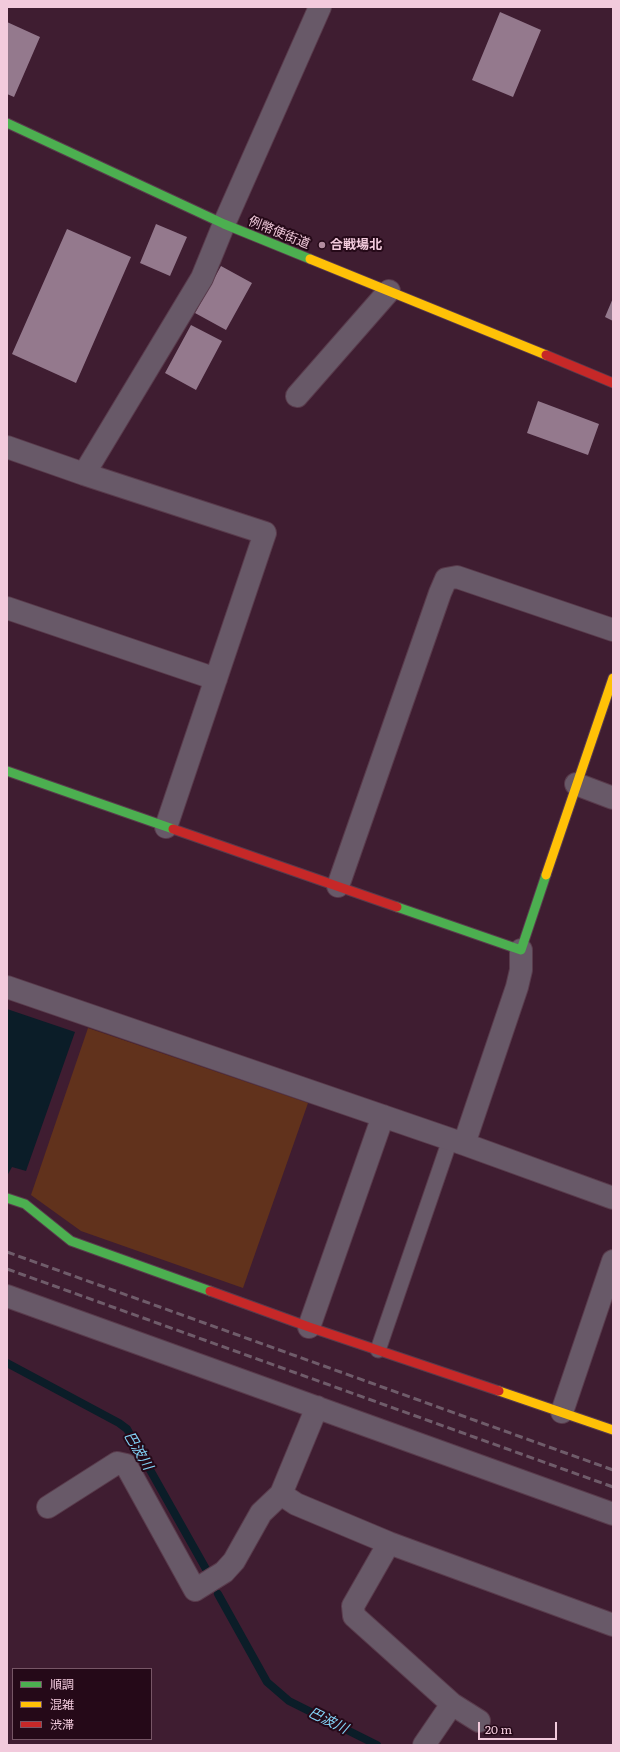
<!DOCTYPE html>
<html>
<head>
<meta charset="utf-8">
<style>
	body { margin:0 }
	#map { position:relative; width:620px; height:1752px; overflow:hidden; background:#3f1d31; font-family:Literata,"Noto Sans JP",serif }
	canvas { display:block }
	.frame { position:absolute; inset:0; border:8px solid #f2cadc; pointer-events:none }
	.legend { position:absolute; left:12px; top:1668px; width:140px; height:72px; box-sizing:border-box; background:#250918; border:1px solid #775666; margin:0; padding:5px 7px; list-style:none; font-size:12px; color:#f2cadc }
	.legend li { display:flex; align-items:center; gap:8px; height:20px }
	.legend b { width:20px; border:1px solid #775666 }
	.scale { position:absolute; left:478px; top:1722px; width:79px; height:18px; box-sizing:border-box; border:2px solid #f2cadc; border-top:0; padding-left:5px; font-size:12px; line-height:14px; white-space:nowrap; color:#f2cadc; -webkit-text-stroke:3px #250918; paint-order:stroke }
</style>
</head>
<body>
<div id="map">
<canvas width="620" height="1752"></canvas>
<div class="frame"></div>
<ul class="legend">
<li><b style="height:5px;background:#4caf50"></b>順調</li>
<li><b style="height:5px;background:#ffc107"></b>混雑</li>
<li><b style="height:5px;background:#c62828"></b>渋滞</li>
</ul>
<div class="scale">20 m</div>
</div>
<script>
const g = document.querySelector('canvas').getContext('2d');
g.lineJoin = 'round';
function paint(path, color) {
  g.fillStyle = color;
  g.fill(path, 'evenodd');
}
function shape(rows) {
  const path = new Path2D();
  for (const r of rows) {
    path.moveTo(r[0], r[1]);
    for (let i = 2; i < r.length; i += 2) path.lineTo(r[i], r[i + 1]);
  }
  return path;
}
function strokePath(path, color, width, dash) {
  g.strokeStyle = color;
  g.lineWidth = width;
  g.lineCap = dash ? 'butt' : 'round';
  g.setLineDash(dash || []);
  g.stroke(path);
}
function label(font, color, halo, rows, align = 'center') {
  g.font = font + ' Literata,"Noto Sans JP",serif';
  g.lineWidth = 4;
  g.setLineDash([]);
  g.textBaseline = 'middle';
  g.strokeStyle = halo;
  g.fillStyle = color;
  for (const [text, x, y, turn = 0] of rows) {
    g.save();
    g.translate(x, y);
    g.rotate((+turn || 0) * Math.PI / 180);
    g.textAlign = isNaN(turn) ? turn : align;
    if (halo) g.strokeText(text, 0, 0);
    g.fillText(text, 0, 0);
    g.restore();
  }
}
const green = shape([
	[88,1028,308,1103,243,1288,81,1231,31,1195]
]);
const water = shape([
	[7,1009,75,1032,26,1171,12,1167,7,1176]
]);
const stream = shape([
	[7,1363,119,1423,127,1429,206,1569],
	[218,1594,267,1682,289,1701,377,1745]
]);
const building = shape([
	[500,12,541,30,513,97,472,80],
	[7,22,40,37,14,97,7,94],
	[156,224,187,237,170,276,140,263],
	[67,229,131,257,76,383,12,354],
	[221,266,252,283,226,330,195,313],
	[613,298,613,321,605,317],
	[191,325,222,341,196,390,165,373],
	[538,401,599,424,588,455,527,433]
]);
const lane = shape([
	[378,1350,450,1140]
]);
const street = shape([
	[297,396,389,291],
	[7,447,84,474,265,533,166,827],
	[84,474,202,278,224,224,320,7],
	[7,608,216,679],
	[576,784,613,798],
	[338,886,440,593,446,579,457,577,613,630],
	[7,987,464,1144,613,1198],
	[464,1144,517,987,521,970,521,950],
	[7,1296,613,1514],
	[309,1327,383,1116],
	[317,1407,281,1494,296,1504,389,1543,613,1625],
	[562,1412,613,1261],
	[48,1507,117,1463,126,1465,195,1590,224,1572,234,1561,261,1513,281,1494],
	[389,1543,353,1606,354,1616,452,1704,479,1721],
	[424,1745,452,1704]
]);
const fast = shape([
	[7,123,224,224,310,259],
	[7,771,173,829],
	[397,907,521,950,546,875],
	[7,1198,25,1204,71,1241,210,1291]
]);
const slow = shape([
	[310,259,546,355],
	[546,875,613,678],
	[499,1391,613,1430]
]);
const jam = shape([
	[546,355,613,383],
	[173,829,397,907],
	[210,1291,309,1327,499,1391]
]);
const rail = shape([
	[7,1252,613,1470],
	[7,1269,613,1487]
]);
const markers = [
	[322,245,4,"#b38da0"]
];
const streetNames = [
	["例幣使街道",279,233,22]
];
const poiNames = [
	["合戦場北",330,245]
];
const waterNames = [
	["巴波川",138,1451,59],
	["巴波川",328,1721,26]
];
paint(green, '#61321c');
paint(water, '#0b1d28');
strokePath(stream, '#0b1d28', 8);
paint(building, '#94798d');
strokePath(lane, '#593b4c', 17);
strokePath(street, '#593b4c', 24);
strokePath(fast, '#593b4c', 11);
strokePath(slow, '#593b4c', 11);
strokePath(jam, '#593b4c', 11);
strokePath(lane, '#685968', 15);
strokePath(street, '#685968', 22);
strokePath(fast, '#4caf50', 9);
strokePath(slow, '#ffc107', 9);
strokePath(jam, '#c62828', 9);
strokePath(rail, '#6f5c6a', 3, [8, 4]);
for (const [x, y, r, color] of markers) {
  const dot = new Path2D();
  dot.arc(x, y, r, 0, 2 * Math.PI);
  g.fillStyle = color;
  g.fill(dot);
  strokePath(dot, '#250918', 1.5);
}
label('13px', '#f2cadc', '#250918', streetNames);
label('bold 13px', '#f2cadc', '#250918', poiNames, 'left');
label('italic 14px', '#82d2f6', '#250918', waterNames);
</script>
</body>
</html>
